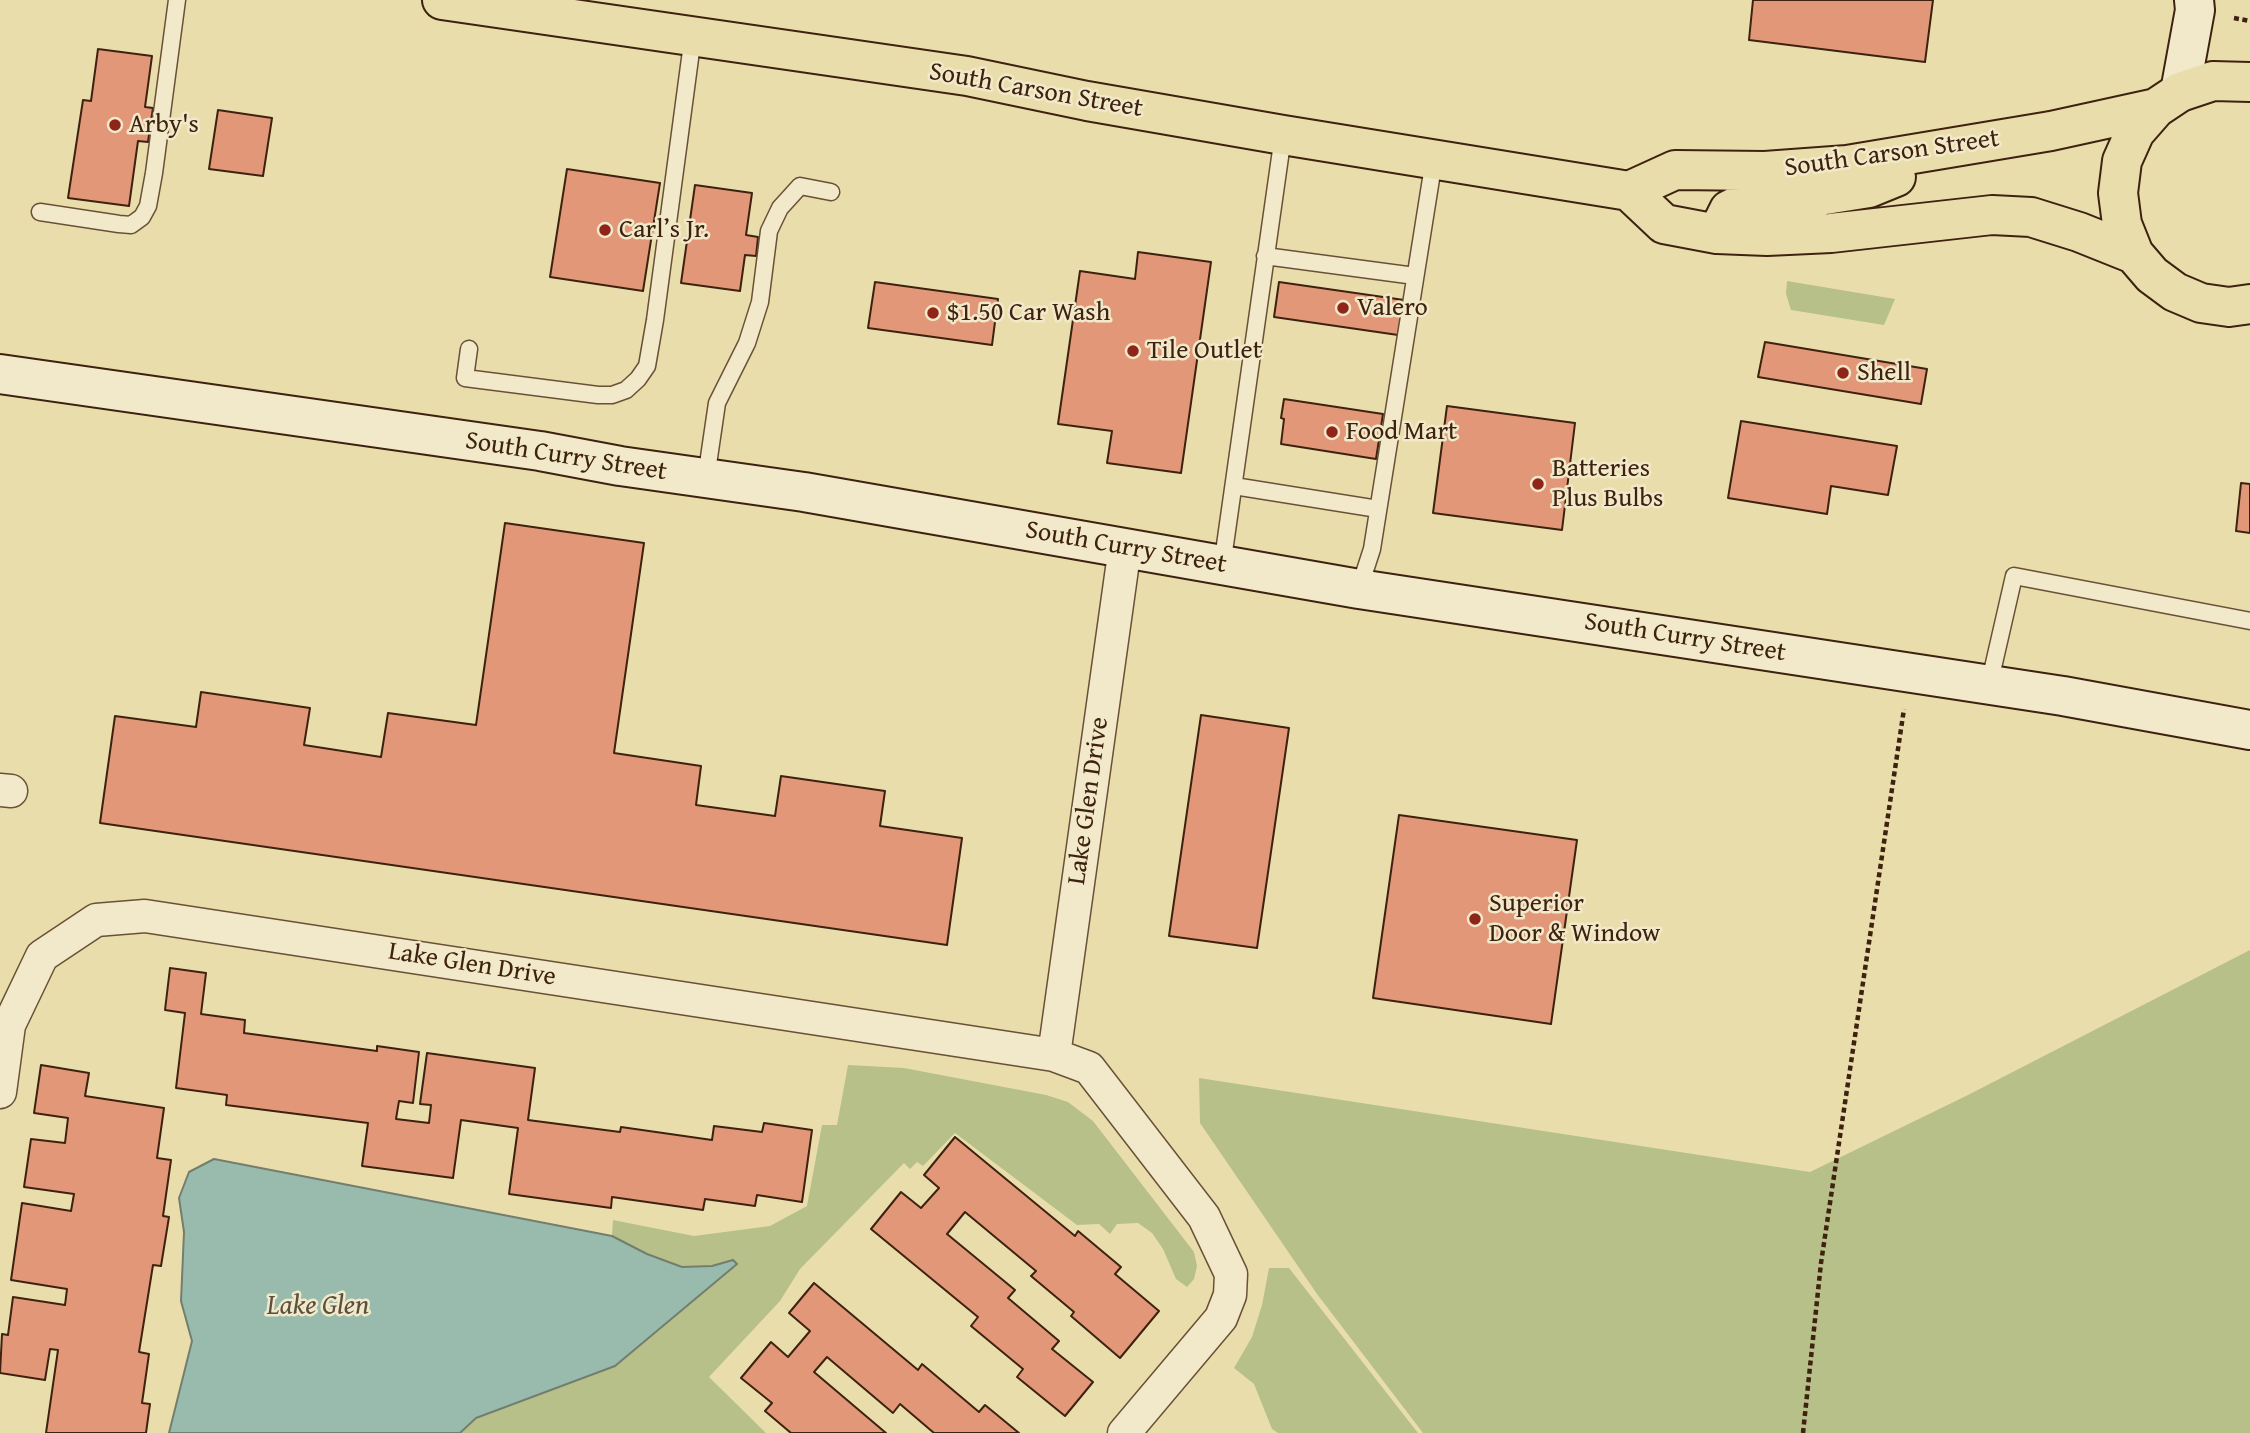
<!DOCTYPE html>
<html>
<head>
<meta charset="utf-8">
<style>
	body { margin:0 }
	canvas { display:block; background:#eaddac }
</style>
</head>
<body>
<canvas width="2250" height="1433"></canvas>
<script>
const g = document.querySelector('canvas').getContext('2d');
g.lineJoin = 'round';
function paint(path, color) {
  g.fillStyle = color;
  g.fill(path, 'evenodd');
}
function shape(rows) {
  const path = new Path2D();
  for (const r of rows) {
    path.moveTo(r[0], r[1]);
    for (let i = 2; i < r.length; i += 2) path.lineTo(r[i], r[i + 1]);
  }
  return path;
}
function strokePath(path, color, width, dash) {
  g.strokeStyle = color;
  g.lineWidth = width;
  g.lineCap = dash ? 'butt' : 'round';
  g.setLineDash(dash || []);
  g.stroke(path);
}
function label(font, color, halo, rows, align = 'center') {
  g.font = font + ' "Gentium Book Plus",serif';
  g.lineWidth = 5;
  g.setLineDash([]);
  g.textBaseline = 'middle';
  g.strokeStyle = halo;
  g.fillStyle = color;
  for (const [text, x, y, turn = 0] of rows) {
    g.save();
    g.translate(x, y);
    g.rotate((+turn || 0) * Math.PI / 180);
    g.textAlign = isNaN(turn) ? turn : align;
    if (halo) g.strokeText(text, 0, 0);
    g.fillText(text, 0, 0);
    g.restore();
  }
}
const green = shape([
	[1787,281,1895,299,1884,325,1791,310,1786,294],
	[2250,950,2250,1433,1423,1433,1317,1294,1200,1123,1199,1078,1810,1172,1968,1095],
	[848,1065,904,1068,1046,1095,1068,1102,1093,1121,1194,1252,1197,1266,1194,1279,1187,1287,1176,1279,1163,1249,1152,1233,1138,1223,1117,1224,1110,1234,1099,1224,1077,1225,955,1133,923,1166,917,1162,910,1169,904,1163,800,1269,780,1301,709,1377,766,1433,461,1433,476,1419,733,1260,712,1266,682,1267,647,1254,612,1236,613,1220,694,1236,770,1226,807,1206,822,1125,837,1125],
	[1269,1268,1289,1268,1418,1433,1278,1433,1272,1429,1254,1384,1234,1368,1252,1337,1262,1305]
]);
const water = shape([
	[214,1159,612,1236,647,1254,682,1267,712,1266,733,1260,737,1264,615,1366,476,1418,460,1433,169,1433,192,1341,181,1301,184,1232,179,1198,189,1172,214,1159]
]);
const building = shape([
	[1753,0,1933,0,1925,62,1749,40,1753,0],
	[98,49,152,56,145,107,153,108,148,142,138,141,129,206,68,198,83,100,91,101,98,49],
	[218,110,272,118,263,176,209,169,218,110],
	[567,169,660,183,643,291,550,277,567,169],
	[695,185,752,193,746,235,758,237,756,256,745,255,740,291,681,283,695,185],
	[1138,252,1211,262,1181,473,1107,463,1112,431,1058,424,1080,271,1135,279,1138,252],
	[875,282,998,299,992,345,868,328,875,282],
	[1279,282,1404,300,1398,335,1274,317,1279,282],
	[1765,342,1927,369,1921,404,1758,377,1765,342],
	[1284,399,1383,414,1376,459,1281,444,1284,419,1281,418,1284,399],
	[1447,406,1575,423,1562,530,1433,513,1447,406],
	[1741,421,1897,446,1888,495,1831,486,1827,514,1728,498,1741,421],
	[2241,483,2250,484,2250,533,2236,531,2241,483],
	[505,523,644,543,614,753,701,766,696,805,775,816,781,776,885,791,880,826,962,838,947,945,100,823,115,716,196,727,201,692,310,708,304,745,381,757,388,713,476,725,505,523],
	[1201,715,1289,728,1257,948,1169,936,1201,715],
	[1399,815,1577,840,1551,1024,1373,998,1399,815],
	[170,968,206,973,201,1014,245,1020,244,1033,377,1051,377,1046,419,1052,413,1103,399,1101,396,1119,429,1123,431,1105,420,1104,427,1053,535,1068,528,1120,620,1132,621,1127,712,1140,714,1126,762,1132,764,1123,812,1130,802,1202,757,1195,755,1206,705,1199,703,1210,612,1197,611,1208,509,1194,518,1128,461,1120,453,1178,362,1166,368,1123,226,1105,227,1095,176,1088,185,1013,165,1010,170,968],
	[41,1065,89,1073,85,1096,164,1108,157,1158,171,1160,163,1216,169,1217,161,1266,153,1265,139,1352,149,1354,142,1403,150,1404,146,1433,46,1433,58,1350,50,1349,45,1380,0,1373,2,1334,8,1335,13,1297,65,1305,67,1289,11,1280,22,1203,71,1211,74,1194,24,1187,31,1139,65,1143,68,1118,34,1113,41,1065],
	[955,1137,1075,1236,1078,1231,1121,1267,1115,1274,1159,1311,1120,1358,1071,1316,1074,1312,1031,1276,1036,1271,965,1212,947,1234,1015,1290,1008,1298,1059,1341,1052,1349,1093,1382,1065,1416,1017,1377,1023,1369,971,1326,978,1317,871,1229,901,1192,921,1208,939,1188,924,1175,955,1137],
	[814,1283,918,1370,922,1364,979,1412,985,1405,1019,1433,934,1433,900,1404,893,1413,827,1357,814,1372,886,1433,791,1433,765,1411,772,1403,741,1378,771,1342,788,1357,810,1331,789,1313,814,1283]
]);
const path = shape([
	[2234,18,2250,21],
	[1803,1433,1821,1263,1904,709]
]);
const lane = shape([
	[40,212,119,224,131,225,142,217,148,206,154,173,177,0],
	[1265,256,1415,276],
	[469,349,465,378,598,395,612,395,626,390,638,379,647,366,655,320,693,36],
	[706,478,717,403,747,343,760,302,769,231,780,208,800,186,831,192],
	[1234,486,1378,509],
	[1222,566,1283,136],
	[1359,589,1372,549,1434,160],
	[1989,685,2014,576,2250,621]
]);
const street = shape([
	[0,790,11,791],
	[1054,1055,1125,547],
	[0,1092,9,1025,42,956,96,920,145,916,1054,1055,1089,1068,1204,1217,1231,1274,1230,1295,1221,1318,1124,1433]
]);
const secondary = shape([
	[2180,92,2195,10,2194,0],
	[0,374,540,451,620,466,804,492,1359,589,2063,696,2250,730]
]);
const primary = shape([
	[442,0,967,76,1087,101,1283,135,1629,191,1675,170,1765,171,1847,165,2051,131,2156,108],
	[2250,82,2213,81,2180,92,2156,108,2135,132,2122,161,2118,193,2122,224,2134,254,2152,275,2175,292,2201,303,2229,307,2250,304],
	[1629,191,1664,224,1717,234,1767,236,1831,233,1992,215,2031,217,2079,232,2134,254],
	[1717,234,1729,210,1745,202,1800,199,1869,188,1896,177]
]);
const markers = [
	[115,125,7,"#8f2418"],
	[605,230,7,"#8f2418"],
	[1343,308,7,"#8f2418"],
	[933,313,7,"#8f2418"],
	[1133,351,7,"#8f2418"],
	[1843,373,7,"#8f2418"],
	[1332,432,7,"#8f2418"],
	[1538,484,7,"#8f2418"],
	[1475,919,7,"#8f2418"]
];
const streetNames = [
	["South Carson Street",1036,91,10],
	["South Carson Street",1892,154,-8],
	["South Curry Street",566,457,9],
	["South Curry Street",1126,548,10],
	["South Curry Street",1685,638,9],
	["Lake Glen Drive",1089,801,-82],
	["Lake Glen Drive",472,965,9]
];
const poiNames = [
	["Arby's",129,125],
	["Carl’s Jr.",619,230],
	["Valero",1357,308],
	["$1.50 Car Wash",947,313],
	["Tile Outlet",1147,351],
	["Shell",1857,373],
	["Food Mart",1346,432],
	["Batteries",1552,469],
	["Plus Bulbs",1552,499],
	["Superior",1489,904],
	["Door & Window",1489,934]
];
const waterNames = [
	["Lake Glen",318,1307]
];
paint(green, '#b7c089');
paint(water, '#98bbad');
strokePath(water, '#747e6e', 2);
paint(building, '#e29778');
strokePath(building, '#3e2210', 2);
strokePath(lane, '#695137', 19);
strokePath(street, '#695137', 35);
strokePath(secondary, '#3e2210', 42);
strokePath(primary, '#3e2210', 42);
strokePath(path, '#3e2210', 4.5, [5, 3.5]);
strokePath(lane, '#f1e9c9', 16);
strokePath(street, '#f1e9c9', 32);
strokePath(secondary, '#f1e9c9', 38);
strokePath(primary, '#eaddac', 38);
for (const [x, y, r, color] of markers) {
  const dot = new Path2D();
  dot.arc(x, y, r, 0, 2 * Math.PI);
  g.fillStyle = color;
  g.fill(dot);
  strokePath(dot, '#f1e9c9', 2.5);
}
label('26px', '#3e2210', '#f1e9c9', streetNames);
label('26px', '#3e2210', '#f1e9c9', poiNames, 'left');
label('italic 28px', '#59503f', '#f1e9c9', waterNames);
</script>
</body>
</html>
